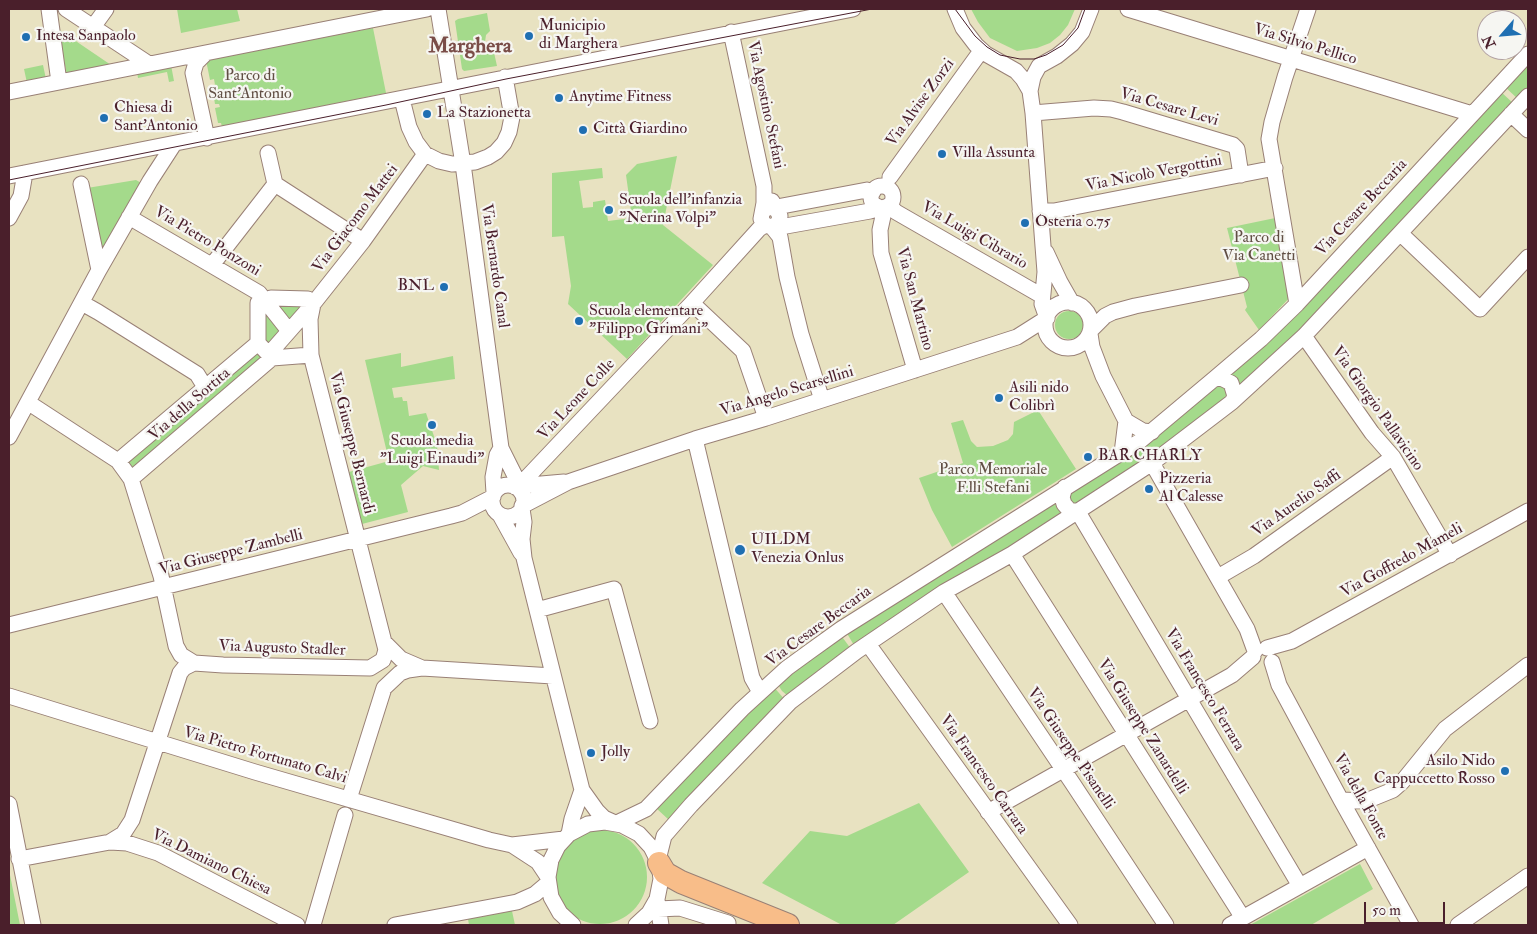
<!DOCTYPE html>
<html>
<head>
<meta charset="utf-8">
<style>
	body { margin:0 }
	#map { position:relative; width:1537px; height:934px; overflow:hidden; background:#e8e2c1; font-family:"IM FELL Double Pica",serif }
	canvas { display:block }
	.frame { position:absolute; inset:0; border:10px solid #4a1f2b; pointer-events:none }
	.north { position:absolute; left:1477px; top:10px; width:50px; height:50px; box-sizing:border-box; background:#f6f6f2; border:1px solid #b1a0a2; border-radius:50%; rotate:243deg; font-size:14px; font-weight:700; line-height:20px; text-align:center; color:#4a1f2b }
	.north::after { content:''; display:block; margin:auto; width:18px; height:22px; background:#1f6fb2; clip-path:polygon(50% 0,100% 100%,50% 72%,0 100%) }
	.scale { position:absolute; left:1364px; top:902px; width:81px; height:22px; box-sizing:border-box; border:2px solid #4a1f2b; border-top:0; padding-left:6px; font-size:15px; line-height:18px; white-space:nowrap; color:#4a1f2b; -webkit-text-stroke:4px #f6f6f2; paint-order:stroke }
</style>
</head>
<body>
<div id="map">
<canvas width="1537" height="934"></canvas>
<div class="frame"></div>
<div class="north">N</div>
<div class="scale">50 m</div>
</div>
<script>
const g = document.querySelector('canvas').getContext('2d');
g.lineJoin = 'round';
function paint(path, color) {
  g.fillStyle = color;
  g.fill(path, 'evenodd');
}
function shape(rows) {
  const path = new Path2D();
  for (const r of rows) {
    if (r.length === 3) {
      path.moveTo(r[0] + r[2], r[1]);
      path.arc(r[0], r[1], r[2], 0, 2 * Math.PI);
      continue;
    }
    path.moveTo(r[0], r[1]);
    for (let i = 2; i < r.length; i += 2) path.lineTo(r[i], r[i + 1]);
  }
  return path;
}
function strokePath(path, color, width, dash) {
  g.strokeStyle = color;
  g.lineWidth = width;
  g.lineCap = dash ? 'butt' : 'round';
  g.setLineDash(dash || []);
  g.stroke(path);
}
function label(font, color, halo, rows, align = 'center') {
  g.font = font + ' "IM FELL Double Pica",serif';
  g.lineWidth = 4.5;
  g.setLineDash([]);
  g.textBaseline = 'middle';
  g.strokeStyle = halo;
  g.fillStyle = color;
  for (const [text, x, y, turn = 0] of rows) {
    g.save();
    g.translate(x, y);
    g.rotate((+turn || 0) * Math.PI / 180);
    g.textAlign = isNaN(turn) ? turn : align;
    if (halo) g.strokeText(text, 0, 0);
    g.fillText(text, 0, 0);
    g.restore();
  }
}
const green = shape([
	[177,9,237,9,240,21,181,33],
	[971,9,1075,9,1068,25,1060,35,1050,43,1037,48,1017,51,990,38,978,22],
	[487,13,490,31,486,35,485,42,488,46,493,48,497,66,464,71,462,69,455,21,458,19],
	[373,28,386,93,222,127,221,123,218,123,215,108,220,107,219,104,215,104,212,86,215,85,214,79,210,80,206,60],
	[58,29,114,67,67,76],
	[1528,61,1528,91,1519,100,1504,86],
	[43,65,46,79,27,83,24,69],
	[171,65,174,81,169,82,167,72,138,78,137,72],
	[1499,90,1515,105,1304,328,1236,388,1225,377],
	[677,156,663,225,713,265,627,359,568,304,571,286,564,236,552,237,552,173,602,168,603,178,579,181,583,208,593,207,593,202,605,200,608,221,632,218,626,175,637,164],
	[136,180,143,184,102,257,87,188],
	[1280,217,1293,294,1259,330,1245,310,1247,307,1227,228],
	[271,302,306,304,289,325],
	[263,308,282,333,270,348,261,338],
	[1069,325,14],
	[256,349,263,356,131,470,125,463],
	[401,353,401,367,453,356,455,379,392,388,394,398,402,397,403,401,407,401,409,416,426,413,437,445,439,470,423,466,401,485,408,512,362,524,349,472,389,461,365,360],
	[1216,385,1221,385,1227,392,1224,401,1165,447,1074,507,1070,506,1067,492],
	[1038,410,1076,469,952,547,932,510,919,478,963,463,951,423,963,420,971,441,977,447,993,446,1008,440,1013,434,1014,422],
	[1054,501,1057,508,1063,513,855,647,845,630],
	[840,634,851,649,788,696,782,691,777,683],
	[772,685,786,701,669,820,656,808],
	[919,803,969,872,893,925,842,925,762,883,810,831,847,836],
	[600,877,47],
	[1360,864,1373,889,1311,925,1250,925],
	[9,870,20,925,9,925],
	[512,911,515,925,469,925,468,919]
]);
const minor = shape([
	[49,9,59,82],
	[66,9,149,64],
	[438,9,463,164,501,448,516,478,515,487],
	[1128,9,1472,114],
	[93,27,106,9],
	[731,32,764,186,764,203,761,219,765,225,772,227,778,223,780,216,776,209,769,207,763,211],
	[204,55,196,63,193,73,207,138],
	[1030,91,1033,77,1039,66,1057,56,1072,44,1082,32,1091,9],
	[9,92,427,9],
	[402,99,409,127,416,142,425,154,439,161,452,164,475,162,488,157,496,152,504,143,509,132,512,117,505,77],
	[1033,113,1094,108,1111,109,1123,112,1233,145,1237,149,1241,175],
	[1511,114,1528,130],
	[268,153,275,184,363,241],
	[9,176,853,9],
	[890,177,981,51],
	[81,184,99,270],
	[882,197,11],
	[772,201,776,209,782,206,867,190,873,192],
	[889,205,896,212,1042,296],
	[885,207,880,230,881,253,915,370],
	[1040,211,1054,211,1275,168],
	[129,217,259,293,289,331],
	[9,218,21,196,25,173],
	[772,227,780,237,787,277,801,334,822,400],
	[772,227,786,226,870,211,874,210,877,206],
	[1401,234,1480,309,1528,257],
	[1046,252,1060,282,1072,303],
	[212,265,275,184],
	[271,298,308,299,313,304,310,319,311,355,272,358,258,343,258,303,271,298],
	[1068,325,23],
	[82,303,98,312,197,374,205,387],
	[692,303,743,351,766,418],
	[1297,304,1269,139,1272,122,1285,77,1308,9],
	[1091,330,1105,316,1113,312,1135,306,1241,285],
	[1090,334,1092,347,1103,376,1126,421,1143,431,1152,432],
	[1304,336,1372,433,1393,457,1450,555],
	[269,354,313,304,363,241,425,154],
	[1214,379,1221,378,1231,383,1235,396,1232,402],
	[29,403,118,461,131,479,161,576,176,646,181,655,194,663,223,665,370,668,383,660,386,650,311,355],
	[9,437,99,270,150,181,174,144],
	[695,439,752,678,760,692],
	[1122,453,1126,421],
	[118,461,258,343],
	[1152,463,1247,629,1255,651],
	[131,479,272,358],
	[508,501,16],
	[1065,487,1062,497,1064,504,1070,511,1078,511,1081,517,1300,886],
	[517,488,692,303,759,229,765,225],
	[519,489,530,485,564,482],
	[494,493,493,477,497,455,501,448],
	[522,506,568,482,695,439,766,418,1017,337,1047,318,1042,304,1045,272,1043,246,1033,113,1030,91,1023,79,1016,71,986,54,976,45,963,28,955,9],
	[522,509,524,522,522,539,524,558,582,790,597,811,604,818,613,822],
	[500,515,521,553],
	[1012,554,1243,918],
	[1218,577,1254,556,1393,457],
	[944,592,1073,784,1166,925],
	[537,610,614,589,650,721],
	[9,625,451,516,462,513,493,497],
	[384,642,401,659,422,668,553,676],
	[868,644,1070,925],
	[1267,648,1292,641,1528,511],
	[1272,662,1279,685,1341,800,1411,925],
	[9,696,255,772,489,840,512,845,564,839],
	[349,799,384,688,400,673,408,670,422,668],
	[1341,800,1366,801,1393,790,1402,782,1445,729,1528,665],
	[9,804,33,925],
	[988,812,1232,675,1253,657],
	[617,823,646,809,742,709,787,668,809,652,841,629,1140,441,1214,379,1261,339,1297,304,1528,54],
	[569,834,572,819,582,790],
	[110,842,123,834,132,820,180,673,184,668,194,663],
	[512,845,538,862,548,877],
	[19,859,110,842,127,843,158,853,297,925],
	[658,860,664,836,691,805,790,702,857,651,944,592,1012,554,1152,463,1232,402,1304,336,1528,96],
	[657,900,661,925],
	[649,913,658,909,680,908,728,923],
	[313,925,345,815],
	[395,925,517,902,535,894,548,883],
	[573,925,560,913,551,897,548,877,551,860,558,846,569,834,588,824,605,822,622,825,639,834,651,847,659,863,661,879,657,899,649,913,636,925],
	[1230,925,1368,848],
	[1458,925,1528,876]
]);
const highway = shape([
	[659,863,665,873,681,882,788,925]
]);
const tram = shape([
	[955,9,975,36,987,47,1000,55,1020,59,1034,59,1046,55,1063,45,1078,28,1085,9],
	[9,180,386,105,506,79,872,9]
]);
const markers = [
	[529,36,5,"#1f6fb2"],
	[26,37,5,"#1f6fb2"],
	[559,98,5,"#1f6fb2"],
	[427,114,5,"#1f6fb2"],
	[104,118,5,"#1f6fb2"],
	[583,130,5,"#1f6fb2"],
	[942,154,5,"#1f6fb2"],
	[609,210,5,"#1f6fb2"],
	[1025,223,5,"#1f6fb2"],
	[444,287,5,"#1f6fb2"],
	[579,321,5,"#1f6fb2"],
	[999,398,5,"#1f6fb2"],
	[432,425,5,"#1f6fb2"],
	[1088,457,5,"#1f6fb2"],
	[1149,489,5,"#1f6fb2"],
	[740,550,6,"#1f6fb2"],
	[591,753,5,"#1f6fb2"],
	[1505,771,5,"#1f6fb2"]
];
const poiNames = [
	["Municipio",539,27],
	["di Marghera",539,45],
	["Intesa Sanpaolo",36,37],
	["Anytime Fitness",569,98],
	["Chiesa di",114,109],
	["Sant'Antonio",114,127],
	["La Stazionetta",437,114],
	["Città Giardino",593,130],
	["Villa Assunta",952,154],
	["Scuola dell'infanzia",619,201],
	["\"Nerina Volpi\"",619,219],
	["Osteria 0.75",1035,223],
	["BNL",434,287,"right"],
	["Scuola elementare",589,312],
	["\"Filippo Grimani\"",589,330],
	["Asili nido",1009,389],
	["Colibrì",1009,407],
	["Scuola media",432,442,"center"],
	["\"Luigi Einaudi\"",432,460,"center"],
	["BAR CHARLY",1098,457],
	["Pizzeria",1159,480],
	["Al Calesse",1159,498],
	["UILDM",751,541],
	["Venezia Onlus",751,559],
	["Jolly",601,753],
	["Asilo Nido",1495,762,"right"],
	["Cappuccetto Rosso",1495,780,"right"]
];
const streetNames = [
	["Via Silvio Pellico",1305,45,17],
	["Via Alvise Zorzi",921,103,-54],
	["Via Agostino Stefani",765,105,78],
	["Via Cesare Levi",1169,108,16],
	["Via Nicolò Vergottini",1154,174,-11],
	["Via Cesare Beccaria",1362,208,-47],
	["Via Giacomo Mattei",356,219,-53],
	["Via Luigi Cibrario",974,236,30],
	["Via Pietro Ponzoni",207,242,31],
	["Via Bernardo Canal",494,266,82],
	["Via San Martino",914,299,75],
	["Via Angelo Scarsellini",787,392,-17],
	["Via Leone Colle",577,400,-47],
	["Via della Sortita",190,405,-41],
	["Via Giorgio Pallavicino",1377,409,55],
	["Via Giuseppe Bernardi",351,443,76],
	["Via Aurelio Saffi",1297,504,-35],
	["Via Giuseppe Zambelli",231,553,-14],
	["Via Goffredo Mameli",1402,561,-29],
	["Via Cesare Beccaria",819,627,-36],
	["Via Augusto Stadler",282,649,2],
	["Via Francesco Ferrara",1204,690,59],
	["Via Giuseppe Zanardelli",1142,727,58],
	["Via Giuseppe Pisanelli",1070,749,56],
	["Via Pietro Fortunato Calvi",265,756,16],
	["Via Francesco Carrara",983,775,55],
	["Via della Fonte",1360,797,61],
	["Via Damiano Chiesa",211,863,26]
];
const parkNames = [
	["Parco di",250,77],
	["Sant'Antonio",250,95],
	["Parco di",1259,239],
	["Via Canetti",1259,257],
	["Parco Memoriale",993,471],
	["F.lli Stefani",993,489]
];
const districtNames = [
	["Marghera",470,47]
];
paint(green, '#a4da8b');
strokePath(minor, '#998076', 17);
strokePath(highway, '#998076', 24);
strokePath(minor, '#fff', 15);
strokePath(highway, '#f8bd89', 22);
strokePath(tram, '#4a1f2b', 1);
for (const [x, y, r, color] of markers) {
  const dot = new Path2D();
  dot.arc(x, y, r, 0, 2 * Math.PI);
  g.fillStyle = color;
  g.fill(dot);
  strokePath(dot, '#f6f6f2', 2);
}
label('16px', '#4a1f2b', '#f6f6f2', poiNames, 'left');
label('16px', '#4a1f2b', '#f6f6f2', streetNames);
label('16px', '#604e43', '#f6f6f2', parkNames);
label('bold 21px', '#7a4d48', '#f6f6f2', districtNames);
</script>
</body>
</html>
